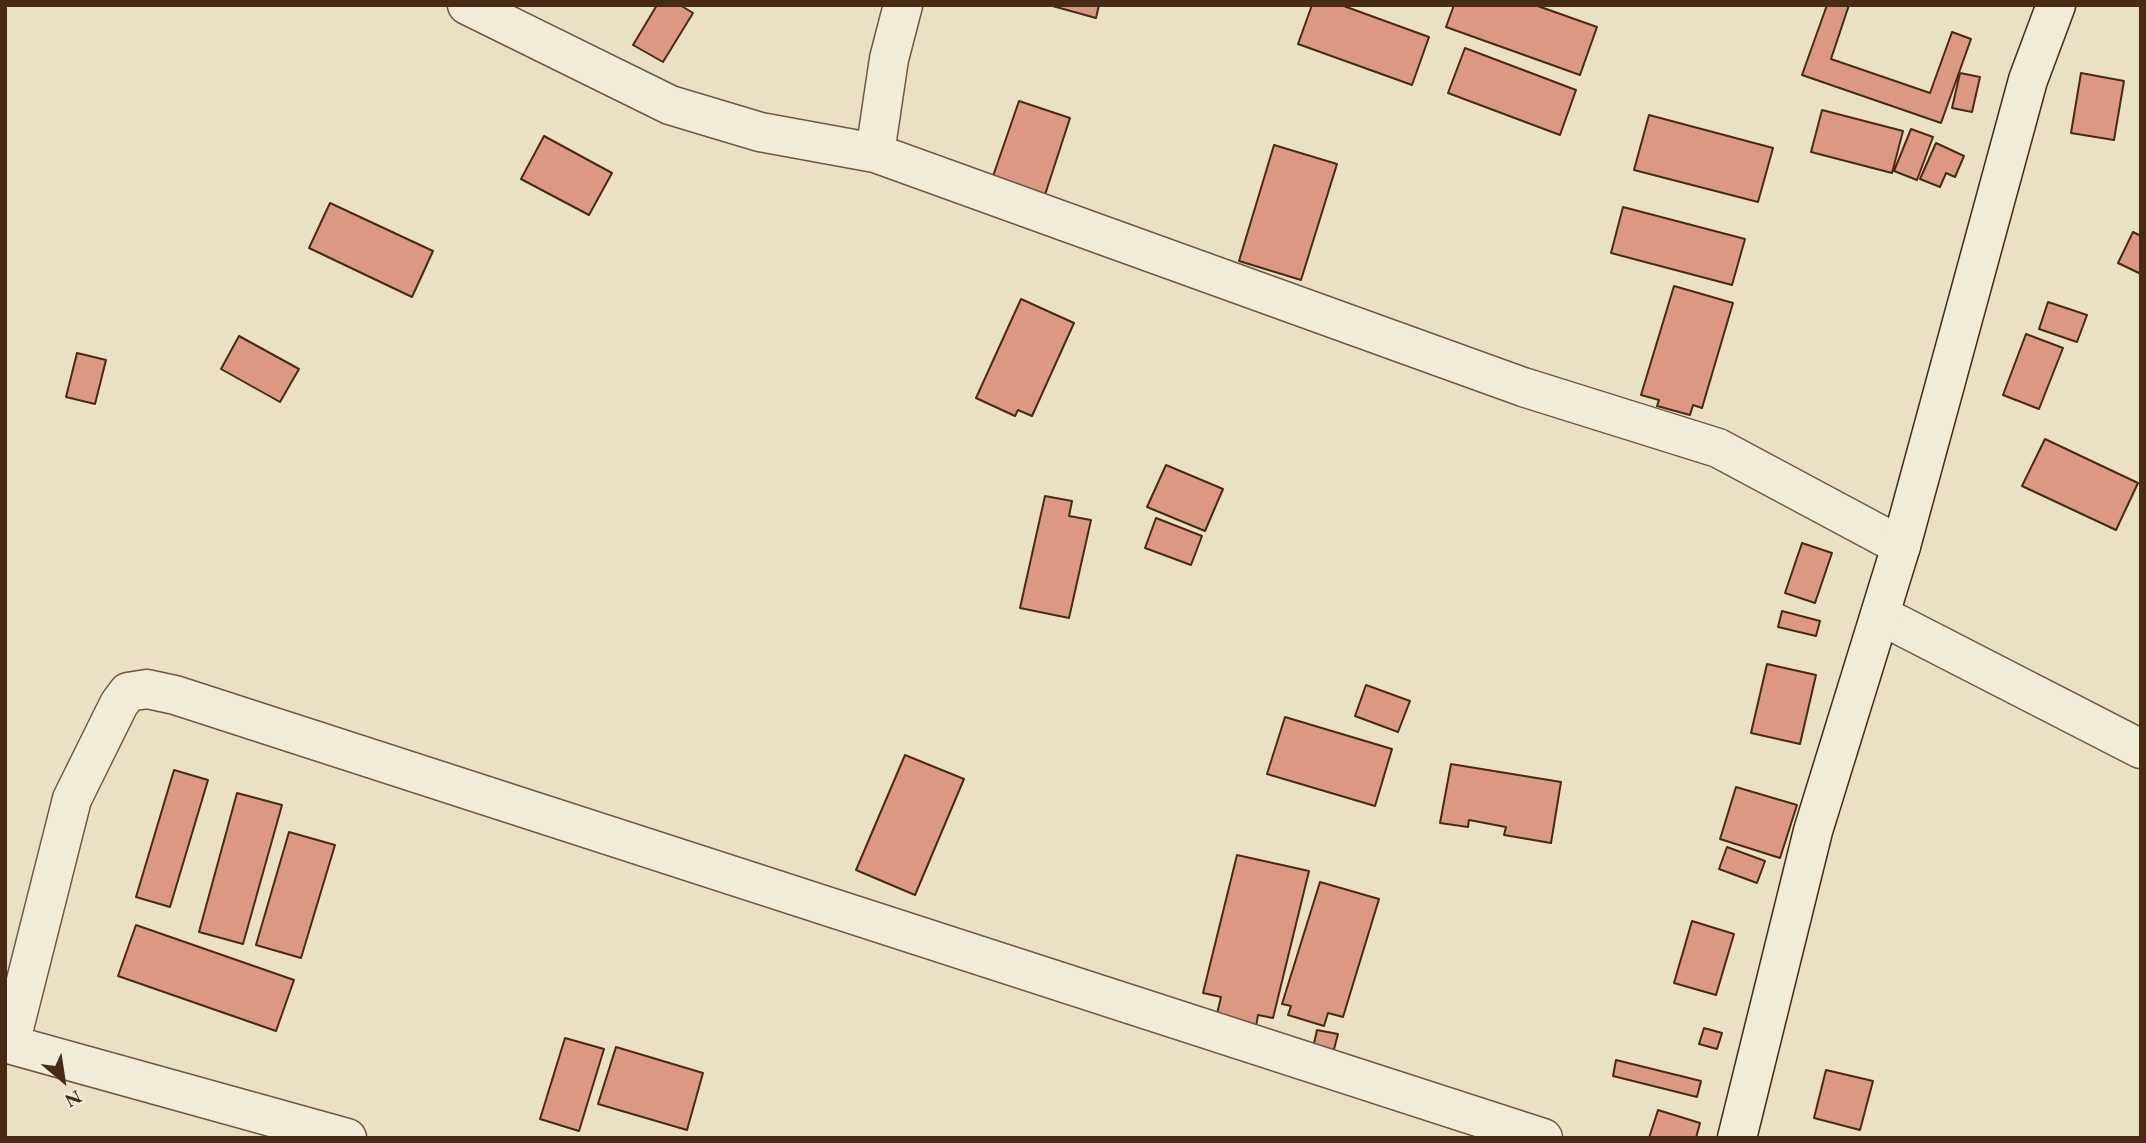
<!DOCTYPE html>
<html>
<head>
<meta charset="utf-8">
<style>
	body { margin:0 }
	#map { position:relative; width:2146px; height:1143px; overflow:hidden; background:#eae0c4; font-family:"EB Garamond",serif }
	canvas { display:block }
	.frame { position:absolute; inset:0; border:7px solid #472b15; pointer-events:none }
	.north { position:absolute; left:28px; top:1045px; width:70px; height:70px; -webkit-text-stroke:5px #f1ebd9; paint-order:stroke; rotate:151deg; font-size:19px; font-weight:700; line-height:28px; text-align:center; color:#472b15 }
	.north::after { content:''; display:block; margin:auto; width:24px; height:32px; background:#472b15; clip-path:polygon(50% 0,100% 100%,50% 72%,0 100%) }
</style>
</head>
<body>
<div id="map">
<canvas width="2146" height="1143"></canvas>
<div class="frame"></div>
<div class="north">N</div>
</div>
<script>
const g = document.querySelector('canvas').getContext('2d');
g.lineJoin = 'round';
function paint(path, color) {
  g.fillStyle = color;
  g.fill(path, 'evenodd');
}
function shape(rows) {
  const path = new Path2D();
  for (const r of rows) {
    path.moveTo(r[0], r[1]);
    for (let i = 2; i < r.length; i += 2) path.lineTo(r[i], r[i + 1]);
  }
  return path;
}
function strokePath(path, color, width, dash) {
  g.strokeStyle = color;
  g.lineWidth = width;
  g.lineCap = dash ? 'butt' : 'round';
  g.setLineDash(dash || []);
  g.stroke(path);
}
const building = shape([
	[657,5,680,5,693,13,663,62,633,45,657,5],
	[1049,5,1099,5,1096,18,1049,5],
	[1312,5,1341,5,1429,37,1412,85,1298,44,1312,5],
	[1454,5,1535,5,1597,27,1580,75,1446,27,1454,5],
	[1827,5,1849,5,1831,59,1930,93,1952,32,1971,39,1941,123,1802,75,1827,5],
	[1465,48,1576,90,1560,135,1448,93,1465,48],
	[1960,73,1980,77,1972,112,1952,108,1960,73],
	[2081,73,2124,81,2114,140,2071,133,2081,73],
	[1019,101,1070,118,1042,204,991,182,1019,101],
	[1822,110,1903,131,1892,173,1811,152,1822,110],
	[1649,115,1773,148,1758,202,1634,170,1649,115],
	[1911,129,1933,137,1917,180,1894,171,1911,129],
	[544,136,612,173,589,215,521,179,544,136],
	[1936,143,1964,156,1955,177,1946,173,1940,187,1920,179,1936,143],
	[1274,145,1337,164,1301,280,1239,261,1274,145],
	[330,203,433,251,412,297,309,248,330,203],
	[1623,207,1745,239,1732,285,1611,253,1623,207],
	[2133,232,2141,236,2141,274,2118,263,2133,232],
	[1674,286,1733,303,1702,408,1693,405,1690,415,1657,406,1659,400,1641,395,1674,286],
	[1021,299,1074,323,1032,416,1018,410,1015,416,976,398,1021,299],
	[2048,302,2087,315,2077,342,2039,329,2048,302],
	[2026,334,2063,348,2039,409,2003,395,2026,334],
	[239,336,299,369,280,402,221,369,239,336],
	[77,353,106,360,95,404,66,397,77,353],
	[2045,439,2138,483,2116,530,2022,486,2045,439],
	[1166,465,1223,489,1205,531,1147,507,1166,465],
	[1045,496,1072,501,1069,516,1091,520,1069,618,1020,608,1045,496],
	[1156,518,1202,536,1191,565,1145,548,1156,518],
	[1802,543,1832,553,1815,603,1785,593,1802,543],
	[1782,611,1820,621,1816,636,1778,627,1782,611],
	[1767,664,1816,675,1800,744,1751,733,1767,664],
	[1366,685,1410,701,1398,732,1355,716,1366,685],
	[1285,717,1392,749,1375,806,1267,774,1285,717],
	[905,755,964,779,915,895,856,870,905,755],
	[1451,764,1561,782,1551,843,1504,835,1506,827,1469,820,1468,827,1440,823,1451,764],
	[174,770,208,780,170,907,136,897,174,770],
	[1736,787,1797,805,1780,858,1720,839,1736,787],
	[237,793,282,805,243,944,199,932,237,793],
	[289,832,335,845,301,958,256,945,289,832],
	[1727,847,1765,861,1757,883,1719,869,1727,847],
	[1237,855,1309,871,1273,1018,1258,1015,1256,1027,1216,1018,1221,997,1203,993,1237,855],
	[1320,882,1379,899,1343,1017,1328,1013,1324,1026,1288,1015,1291,1006,1282,1004,1320,882],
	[1692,921,1734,934,1716,995,1674,983,1692,921],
	[136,925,294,980,276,1031,118,976,136,925],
	[1704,1028,1722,1033,1717,1049,1699,1044,1704,1028],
	[1317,1030,1338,1034,1333,1053,1313,1048,1317,1030],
	[565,1038,604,1049,579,1131,540,1119,565,1038],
	[616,1047,703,1073,687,1130,598,1104,616,1047],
	[1616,1060,1701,1081,1697,1097,1613,1076,1616,1060],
	[1826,1070,1873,1081,1860,1130,1814,1118,1826,1070],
	[1658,1110,1700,1123,1696,1138,1649,1138,1658,1110]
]);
const street = shape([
	[467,5,670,105,760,132,875,153,1523,387,1718,448,1901,546],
	[875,153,889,59,903,5],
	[1880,615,2141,749],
	[5,1043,347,1138],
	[10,1044,72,799,119,704,128,692,147,689,175,695,1543,1138]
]);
const secondary = shape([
	[1737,1138,1813,831,1901,546,2028,80,2056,5]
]);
paint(building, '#dc9883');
strokePath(building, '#472b15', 2);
strokePath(street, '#705841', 41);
strokePath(secondary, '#472b15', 41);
strokePath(street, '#f1ebd9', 38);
strokePath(secondary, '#f1ebd9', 38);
</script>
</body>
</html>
